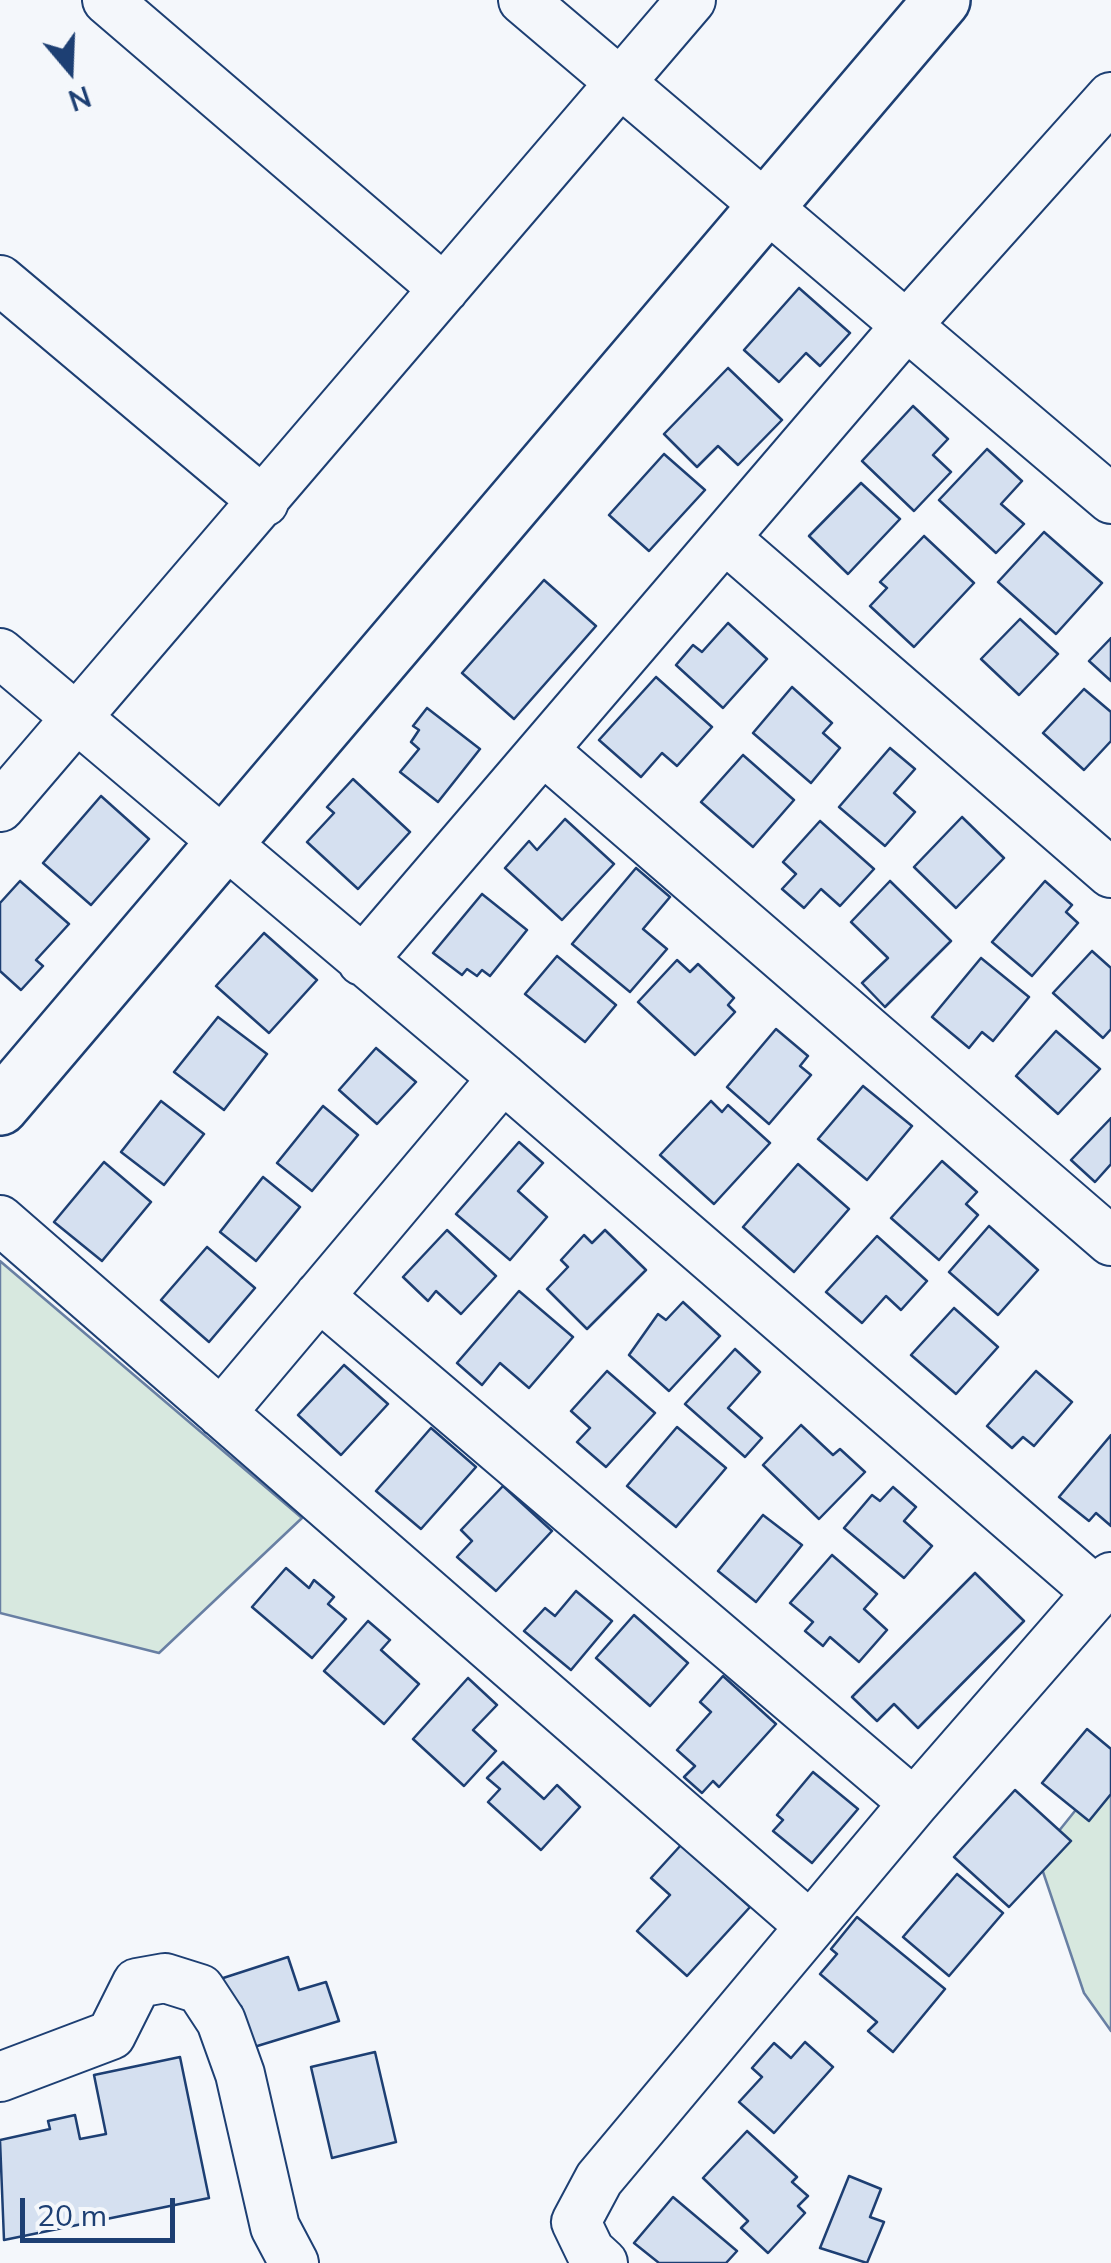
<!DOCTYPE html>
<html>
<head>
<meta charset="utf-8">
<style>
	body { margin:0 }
	#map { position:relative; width:1111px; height:2263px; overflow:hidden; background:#f4f7fb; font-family:Mulish,sans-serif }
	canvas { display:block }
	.north { position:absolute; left:20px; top:20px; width:100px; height:100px; -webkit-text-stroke:8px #f4f7fb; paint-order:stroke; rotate:161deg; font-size:28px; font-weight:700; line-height:40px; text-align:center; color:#1d3f73 }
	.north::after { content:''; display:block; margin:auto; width:35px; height:45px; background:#1d3f73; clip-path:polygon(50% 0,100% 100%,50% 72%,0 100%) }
	.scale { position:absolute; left:20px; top:2198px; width:155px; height:45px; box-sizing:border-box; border:5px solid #1d3f73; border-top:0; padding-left:12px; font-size:30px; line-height:35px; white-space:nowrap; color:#1d3f73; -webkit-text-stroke:8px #f4f7fb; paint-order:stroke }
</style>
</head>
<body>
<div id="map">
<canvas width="1111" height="2263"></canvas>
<div class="north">N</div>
<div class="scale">20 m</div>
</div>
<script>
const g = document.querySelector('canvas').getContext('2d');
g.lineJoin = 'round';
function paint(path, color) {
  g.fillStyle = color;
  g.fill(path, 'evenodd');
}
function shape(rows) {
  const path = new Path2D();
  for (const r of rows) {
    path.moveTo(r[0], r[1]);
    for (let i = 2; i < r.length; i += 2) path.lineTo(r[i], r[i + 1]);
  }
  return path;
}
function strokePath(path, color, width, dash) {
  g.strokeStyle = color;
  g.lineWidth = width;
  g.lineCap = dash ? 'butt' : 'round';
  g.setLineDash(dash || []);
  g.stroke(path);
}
const green = shape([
	[0,1261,302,1518,159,1653,0,1613,0,1261],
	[1111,1766,1111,2031,1084,1993,1038,1857,1111,1766]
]);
const building = shape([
	[799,288,850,333,820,366,806,353,779,382,744,350,799,288],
	[728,368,782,420,738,465,718,446,697,467,664,434,728,368],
	[913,406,948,439,933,455,951,472,914,511,862,461,913,406],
	[987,449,1022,481,1001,504,1024,524,996,553,939,500,987,449],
	[664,454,705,490,649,551,609,515,664,454],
	[861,483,900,519,848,574,809,536,861,483],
	[1044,532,1102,583,1056,634,998,582,1044,532],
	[924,536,974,583,914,647,870,606,887,588,880,582,924,536],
	[544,580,596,626,514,719,462,673,544,580],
	[1020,619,1058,654,1019,695,981,659,1020,619],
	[728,623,767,659,723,708,676,665,693,645,702,652,728,623],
	[1111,638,1111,681,1089,661,1111,638],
	[656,677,712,727,677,766,662,753,641,777,599,740,656,677],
	[792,687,832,723,823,733,840,748,811,783,753,733,792,687],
	[1084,689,1111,712,1111,741,1084,770,1043,733,1084,689],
	[427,708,480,749,438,802,400,772,419,749,411,742,419,730,413,726,427,708],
	[890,748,915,769,894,793,915,812,885,846,839,807,890,748],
	[743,755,794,800,753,847,701,802,743,755],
	[353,779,410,832,358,889,307,842,334,813,327,807,353,779],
	[101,796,149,839,91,905,43,863,101,796],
	[962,817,1004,858,956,908,914,867,962,817],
	[565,819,614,864,562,920,505,868,529,841,537,850,565,819],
	[820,821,874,869,840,906,821,889,804,908,782,889,796,874,783,862,820,821],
	[636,868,670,897,643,929,667,949,630,992,572,944,636,868],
	[20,881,69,924,36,960,43,966,21,990,0,971,0,903,20,881],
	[890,881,951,941,885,1007,862,983,888,958,851,922,890,881],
	[1045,881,1072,905,1066,912,1078,923,1032,976,992,942,1045,881],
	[482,894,527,930,490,976,482,970,477,976,467,969,462,975,433,953,482,894],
	[264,933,317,980,269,1033,216,986,264,933],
	[1092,951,1111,968,1111,1029,1103,1038,1053,993,1092,951],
	[557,956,616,1005,585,1042,525,994,557,956],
	[981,958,1029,997,993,1041,982,1032,969,1048,932,1017,981,958],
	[677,960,690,972,698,964,734,998,728,1005,735,1012,695,1055,638,1002,677,960],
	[218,1017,267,1054,224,1110,174,1072,218,1017],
	[776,1029,808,1056,800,1066,811,1075,769,1124,727,1087,776,1029],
	[1056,1031,1100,1069,1058,1114,1016,1076,1056,1031],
	[376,1048,416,1082,377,1124,339,1090,376,1048],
	[863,1086,912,1126,867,1180,818,1139,863,1086],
	[161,1101,204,1134,164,1185,121,1152,161,1101],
	[711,1101,722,1112,728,1105,770,1143,714,1204,660,1155,711,1101],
	[323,1106,358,1135,312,1191,277,1163,323,1106],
	[1111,1118,1111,1164,1095,1182,1071,1160,1111,1118],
	[519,1142,543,1163,518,1191,547,1217,510,1260,456,1214,519,1142],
	[942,1161,977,1192,966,1204,978,1215,939,1260,891,1218,942,1161],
	[104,1162,151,1202,102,1261,54,1222,104,1162],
	[798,1164,849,1209,794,1272,743,1227,798,1164],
	[263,1177,300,1207,256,1261,220,1232,263,1177],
	[989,1226,1038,1270,998,1315,949,1272,989,1226],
	[447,1230,496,1276,461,1314,436,1291,428,1301,403,1277,447,1230],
	[605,1230,646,1270,587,1329,547,1289,568,1267,561,1260,584,1235,592,1243,605,1230],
	[877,1236,927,1281,901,1310,886,1296,862,1323,826,1292,877,1236],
	[207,1247,255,1288,209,1342,161,1300,207,1247],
	[519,1291,573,1337,529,1388,500,1363,482,1385,457,1363,519,1291],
	[683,1302,720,1336,669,1391,629,1355,658,1314,666,1320,683,1302],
	[954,1308,998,1347,956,1394,911,1355,954,1308],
	[735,1349,760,1372,728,1408,762,1438,745,1457,685,1404,735,1349],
	[344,1365,388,1404,341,1455,298,1415,344,1365],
	[607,1371,655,1413,606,1467,577,1442,590,1428,571,1411,607,1371],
	[1036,1371,1072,1402,1034,1446,1023,1437,1012,1448,987,1426,1036,1371],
	[801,1425,833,1455,840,1449,865,1472,819,1519,763,1465,801,1425],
	[677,1427,726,1468,676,1527,627,1486,677,1427],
	[431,1428,476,1467,421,1529,376,1491,431,1428],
	[1111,1435,1111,1526,1096,1513,1089,1521,1059,1497,1111,1435],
	[503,1486,552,1531,496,1591,457,1557,472,1541,461,1530,503,1486],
	[893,1487,916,1507,904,1521,932,1546,904,1578,844,1528,872,1495,880,1501,893,1487],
	[763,1515,802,1545,756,1602,718,1571,763,1515],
	[832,1555,877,1594,864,1609,887,1630,859,1662,830,1637,823,1646,805,1631,813,1622,790,1603,832,1555],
	[286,1568,309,1588,314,1580,334,1597,328,1604,346,1619,312,1658,252,1607,286,1568],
	[975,1573,1024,1621,918,1728,894,1704,877,1721,852,1697,975,1573],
	[576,1591,612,1621,571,1670,524,1631,545,1608,555,1616,576,1591],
	[634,1615,688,1663,650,1706,596,1658,634,1615],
	[368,1621,390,1640,381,1650,419,1684,384,1724,324,1671,368,1621],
	[723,1676,776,1724,719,1787,713,1781,702,1793,684,1777,695,1766,677,1750,711,1712,700,1702,723,1676],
	[468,1678,497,1705,473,1730,496,1751,464,1786,413,1739,468,1678],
	[1087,1729,1111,1749,1111,1794,1089,1821,1042,1783,1087,1729],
	[503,1762,544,1799,557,1785,580,1807,541,1850,488,1802,500,1789,487,1778,503,1762],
	[813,1772,858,1809,812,1863,773,1831,783,1820,777,1815,813,1772],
	[1015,1790,1071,1841,1009,1907,954,1857,1015,1790],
	[681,1845,750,1907,687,1976,637,1931,670,1895,651,1878,681,1845],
	[957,1874,1003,1913,949,1976,903,1937,957,1874],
	[857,1917,945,1989,893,2052,868,2031,877,2022,820,1974,837,1954,831,1949,857,1917],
	[288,1957,299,1990,326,1982,339,2021,254,2047,241,2006,227,2010,217,1980,288,1957],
	[805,2042,833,2067,774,2133,739,2102,762,2077,752,2068,774,2043,791,2058,805,2042],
	[375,2052,396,2142,332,2158,311,2067,375,2052],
	[180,2057,209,2198,4,2240,0,2140,50,2129,48,2121,75,2115,80,2139,106,2134,94,2075,180,2057],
	[747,2131,797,2177,792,2182,808,2196,798,2206,805,2213,768,2253,741,2228,748,2221,703,2178,747,2131],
	[849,2176,881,2189,870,2217,884,2222,867,2263,820,2248,849,2176],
	[673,2197,737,2251,726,2263,659,2263,634,2243,673,2197]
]);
const minor = shape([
	[107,0,444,289],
	[523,0,1111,499],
	[0,280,264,502],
	[726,539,1111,873],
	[0,653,503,1078,1098,1593],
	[544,751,1111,1241],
	[0,807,691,0],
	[362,961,906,326,1111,97],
	[0,1220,810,1926],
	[319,1296,914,1803],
	[221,1413,503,1078],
	[0,2077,111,2035,137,1983,165,1978,200,1989,221,2021,240,2074,275,2227,294,2263],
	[603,2263,590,2251,576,2222,599,2179,914,1803,1111,1577]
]);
const tertiary = shape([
	[0,1107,942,0]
]);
paint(green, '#d7e8df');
strokePath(green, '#687fa3', 2.5);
paint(building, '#d5e0f0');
strokePath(building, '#1d3f73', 2.5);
strokePath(minor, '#1d3f73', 52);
strokePath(tertiary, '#1d3f73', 60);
strokePath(minor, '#f4f7fb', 48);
strokePath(tertiary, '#f4f7fb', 55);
</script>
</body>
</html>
